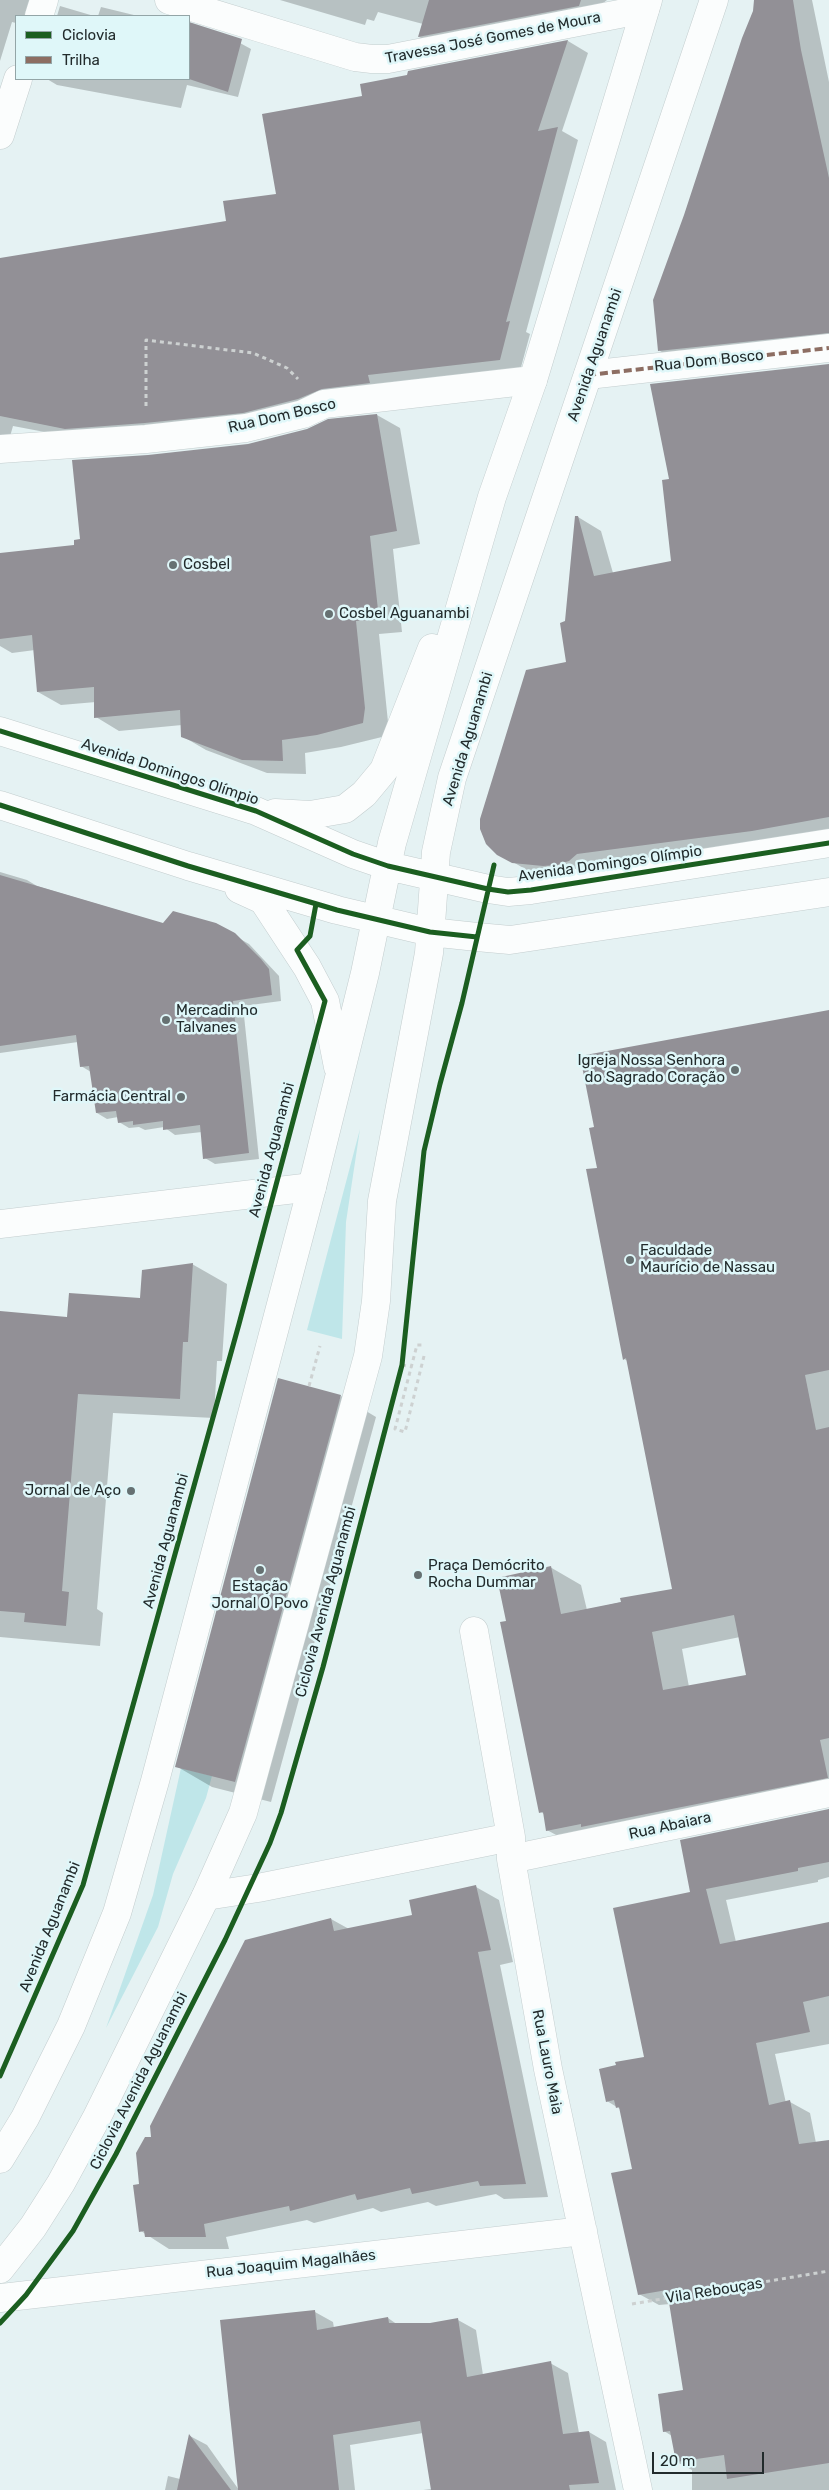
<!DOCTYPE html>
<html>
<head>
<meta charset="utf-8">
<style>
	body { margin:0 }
	#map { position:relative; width:829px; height:2490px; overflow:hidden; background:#e5f2f3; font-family:Rubik,sans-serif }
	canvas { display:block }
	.legend { position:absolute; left:15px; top:15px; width:175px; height:65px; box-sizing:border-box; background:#dff7f9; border:1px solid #93a5a7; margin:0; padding:6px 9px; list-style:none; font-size:15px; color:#222b2c }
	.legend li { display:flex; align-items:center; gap:10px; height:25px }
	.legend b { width:25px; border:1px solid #93a5a7 }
	.scale { position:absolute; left:652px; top:2452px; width:112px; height:22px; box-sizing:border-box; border:2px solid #222b2c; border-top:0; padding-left:6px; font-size:15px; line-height:18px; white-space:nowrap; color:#222b2c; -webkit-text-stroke:4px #dff7f9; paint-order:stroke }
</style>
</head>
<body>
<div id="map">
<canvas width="829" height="2490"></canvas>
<ul class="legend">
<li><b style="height:6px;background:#1b5e20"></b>Ciclovia</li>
<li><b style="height:6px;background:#8d6e63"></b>Trilha</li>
</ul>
<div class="scale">20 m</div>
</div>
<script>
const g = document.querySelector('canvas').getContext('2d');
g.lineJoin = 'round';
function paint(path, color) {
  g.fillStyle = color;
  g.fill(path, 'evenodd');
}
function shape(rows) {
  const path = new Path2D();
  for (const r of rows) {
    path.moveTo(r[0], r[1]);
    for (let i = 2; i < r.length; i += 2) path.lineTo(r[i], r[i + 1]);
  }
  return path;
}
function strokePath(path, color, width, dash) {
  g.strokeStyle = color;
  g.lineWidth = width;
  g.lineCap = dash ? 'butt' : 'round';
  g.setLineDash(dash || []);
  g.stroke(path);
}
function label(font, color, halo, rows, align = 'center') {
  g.font = font + ' Rubik,sans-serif';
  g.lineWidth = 5;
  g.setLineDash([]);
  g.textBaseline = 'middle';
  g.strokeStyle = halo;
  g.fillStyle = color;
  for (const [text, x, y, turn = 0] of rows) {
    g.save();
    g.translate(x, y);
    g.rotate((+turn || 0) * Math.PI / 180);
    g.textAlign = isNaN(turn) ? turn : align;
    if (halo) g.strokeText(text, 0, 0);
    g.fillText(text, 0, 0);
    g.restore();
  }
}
const green = shape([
	[360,1129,346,1222,342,1339,307,1330],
	[181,1768,212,1776,206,1798,173,1874,158,1927,106,2028,153,1895]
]);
const shadow = shape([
	[0,0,41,0,46,16,16,16,16,23,12,22,0,61],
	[280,0,607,0,597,8,435,45,419,37,423,24,378,12,374,21,367,19,365,25],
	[756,0,812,0,829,82,829,348,683,364,660,351,685,216,754,11],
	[60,6,94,16,57,16],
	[101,7,138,16,98,16],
	[189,30,240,43,251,49,238,97,187,85,181,108,57,85,47,79,189,79],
	[568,41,588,53,562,131,578,140,526,332,530,334,520,371,390,394,87,440,13,426,5,454,0,452,0,259,228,222,277,195,363,97,408,76,409,72],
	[829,365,829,834,537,876,513,862,568,663,566,622,578,517,601,531,613,573,672,562,670,480],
	[377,415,400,428,420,544,393,549,402,632,379,634,388,722,386,736,341,747,305,753,306,774,267,773,206,750,182,736,182,725,119,731,96,717,96,702,61,705,38,692,35,650,12,653,0,646,0,554,76,546,148,456,248,445],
	[0,872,27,880,37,886,164,924,216,925,249,944,279,976,281,1001,243,1006,259,1159,215,1164,205,1158,202,1132,175,1135,164,1127,145,1130,139,1127,129,1128,119,1122,118,1117,107,1119,97,1113,91,1072,81,1066,78,1042,0,1053],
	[829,1011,829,1801,578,1847,547,1830,544,1814,541,1812,507,1622,550,1567,581,1585,587,1610,673,1590,628,1361,624,1359,598,1169],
	[740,1637,747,1676,689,1687,682,1649],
	[192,1264,227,1284,222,1361,217,1361,214,1418,113,1413,97,1609,103,1613,100,1646,0,1637,0,1312,69,1318,141,1299],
	[341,1396,376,1417,271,1802,212,1787,176,1766],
	[829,1809,829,1877,818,1880,818,1882,726,1900,736,1942,829,1923,829,2044,775,2054,786,2103,790,2102,810,2113,816,2143,829,2141,829,2490,692,2490,692,2470,677,2462,672,2436,664,2431,684,2391,670,2304,659,2305,639,2294,634,2170,620,2109,607,2101,646,2058,692,1893],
	[476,1887,499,1900,513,1962,500,1965,548,2197,504,2199,496,2194,436,2206,428,2202,381,2212,373,2208,314,2223,307,2220,226,2237,229,2249,169,2249,141,2231,141,2186,153,2138,331,1919,349,1929,413,1916],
	[315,2312,333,2322,334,2328,388,2318,398,2325,430,2325,458,2320,476,2330,483,2375,550,2363,568,2373,579,2433,589,2432,606,2442,616,2490,423,2490,432,2489,423,2433,350,2445,355,2490,165,2490,168,2476,180,2479,190,2436,207,2445,239,2490]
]);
const building = shape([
	[429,0,581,0,579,6,418,37],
	[754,0,793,0,801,50,829,178,829,333,658,351,653,300,684,215,742,38,753,11],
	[189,22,242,39,228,92,189,79],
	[568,40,538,131,558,127,506,322,510,321,500,360,368,375,370,383,322,389,298,399,243,413,145,423,65,429,0,416,0,258,226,221,223,201,276,194,262,114,362,96,360,84,407,75,408,71],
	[829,364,829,817,752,831,577,854,569,861,557,865,543,866,512,863,497,855,486,844,480,829,480,819,526,670,566,662,560,623,565,621,575,516,578,516,594,576,671,561,662,480,669,479,650,384],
	[377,414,397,531,370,536,379,619,356,621,365,708,363,723,317,735,282,740,283,761,242,760,181,737,180,710,94,718,94,687,37,692,32,635,0,639,0,553,74,545,74,540,80,539,72,460,148,455,248,444,307,429,328,419],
	[0,875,163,923,173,911,216,923,235,933,261,959,269,969,272,995,233,1001,249,1153,203,1159,200,1125,163,1130,163,1121,133,1125,133,1121,118,1123,116,1111,96,1113,89,1066,80,1067,76,1035,0,1046],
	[829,1010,829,1370,805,1375,816,1430,829,1427,829,1738,820,1740,828,1778,581,1827,581,1824,546,1831,543,1812,539,1813,500,1622,506,1621,497,1578,551,1566,561,1614,621,1602,620,1598,672,1589,626,1358,623,1360,586,1169,597,1168,589,1128,594,1127,580,1056],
	[734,1615,746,1675,663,1690,652,1632],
	[193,1263,188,1342,183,1342,180,1399,78,1394,62,1591,69,1592,66,1626,24,1622,25,1613,0,1611,0,1311,67,1317,69,1293,140,1298,142,1270],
	[278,1378,341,1395,235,1782,175,1767],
	[829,1809,829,1862,798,1868,798,1871,706,1889,720,1944,829,1922,829,1996,803,2002,810,2032,756,2043,769,2105,790,2100,799,2144,829,2140,829,2463,727,2479,724,2455,676,2462,670,2431,663,2432,658,2394,683,2390,667,2290,638,2295,611,2173,632,2169,619,2107,616,2108,614,2100,606,2102,599,2069,616,2065,615,2062,644,2057,613,1908,690,1892,680,1840],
	[476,1885,491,1950,478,1952,526,2184,480,2186,478,2181,412,2194,410,2188,357,2200,355,2194,290,2211,289,2206,204,2224,206,2237,145,2237,144,2231,139,2232,133,2185,139,2184,136,2153,145,2137,151,2137,150,2126,245,1940,331,1918,334,1931,412,1915,409,1900],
	[315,2310,317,2330,388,2317,389,2323,430,2323,458,2318,467,2377,551,2361,563,2434,589,2431,599,2483,569,2485,570,2490,431,2490,420,2421,333,2435,339,2490,238,2490,220,2320],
	[189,2434,231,2490,177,2490]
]);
const path = shape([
	[146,406,146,340,253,353,287,368,298,379],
	[424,1356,405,1432,395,1429,417,1345,425,1345],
	[402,1365,412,1367],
	[309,1386,320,1346],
	[632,2304,829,2271]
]);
const minor = shape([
	[169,0,355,57,372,59,388,59,645,9],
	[39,16,44,0],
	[0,135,18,79],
	[588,375,829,348],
	[0,449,146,439,246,428,303,414,324,404,533,380],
	[0,1224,312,1187],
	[474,1631,511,1837,511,1859,548,2069,638,2490],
	[511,1859,829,1793],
	[206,1896,258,1888,511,1837],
	[0,2298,583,2231]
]);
const major = shape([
	[0,731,256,811,353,854,388,866,488,889,508,892,531,890,829,843],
	[0,805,188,866,337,910,430,932,477,937,510,940,829,892],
	[275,813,310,815,345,809,364,794,384,770,432,648],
	[239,889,263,900,307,967,325,1001,338,1067],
	[0,2159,25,2118,71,2026,117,1913,155,1781,312,1187,365,973,392,843,492,497,533,380,648,0],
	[0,2269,33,2227,61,2183,97,2117,206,1896,243,1813,368,1356,376,1301,382,1201,422,991,429,953,436,852,452,778,714,0]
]);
const quiet = shape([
	[588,375,829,348]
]);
const cycleway = shape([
	[0,731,256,811,353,854,388,866,488,889,508,892,531,890,829,843],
	[0,805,188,866,337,910,430,932,477,937],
	[0,2076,83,1885,239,1324,325,1001,297,950,310,936,316,904],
	[0,2323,26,2295,73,2231,116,2154,225,1940,270,1843,281,1813,323,1667,402,1365,424,1151,440,1084,462,1003,494,865]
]);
const markers = [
	[173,565,5,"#667172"],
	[329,614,5,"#667172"],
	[166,1020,5,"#667172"],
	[735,1070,5,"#667172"],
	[181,1097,5,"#667172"],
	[630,1260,5,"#667172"],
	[131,1491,5,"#667172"],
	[260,1570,5,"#667172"],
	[418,1575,5,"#667172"]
];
const streetNames = [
	["Travessa José Gomes de Moura",493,38,-11],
	["Avenida Aguanambi",595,355,-71],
	["Rua Dom Bosco",709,361,-6],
	["Rua Dom Bosco",282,416,-13],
	["Avenida Aguanambi",468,739,-73],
	["Avenida Domingos Olímpio",170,772,18],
	["Avenida Domingos Olímpio",610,864,-8],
	["Avenida Aguanambi",272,1150,-75],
	["Avenida Aguanambi",166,1541,-75],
	["Ciclovia Avenida Aguanambi",326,1602,-75],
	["Rua Abaiara",670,1826,-12],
	["Avenida Aguanambi",50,1927,-68],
	["Rua Lauro Maia",547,2062,79],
	["Ciclovia Avenida Aguanambi",139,2081,-63],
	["Rua Joaquim Magalhães",291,2264,-6],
	["Vila Rebouças",714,2291,-9]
];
const poiNames = [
	["Cosbel",183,565],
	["Cosbel Aguanambi",339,614],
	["Mercadinho",176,1011],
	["Talvanes",176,1028],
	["Igreja Nossa Senhora",725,1061,"right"],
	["do Sagrado Coração",725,1078,"right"],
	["Farmácia Central",171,1097,"right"],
	["Faculdade",640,1251],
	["Maurício de Nassau",640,1268],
	["Jornal de Aço",121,1491,"right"],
	["Praça Demócrito",428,1566],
	["Rocha Dummar",428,1583],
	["Estação",260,1587,"center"],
	["Jornal O Povo",260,1604,"center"]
];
paint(green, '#bfe6e9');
paint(shadow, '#0003');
paint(building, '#929096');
strokePath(minor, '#c3cdce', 29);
strokePath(major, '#c3cdce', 29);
strokePath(path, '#cdd1d1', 3, [4, 4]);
strokePath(minor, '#fbfdfd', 28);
strokePath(major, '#fbfdfd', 28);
strokePath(quiet, '#8d6e63', 4, [8, 4]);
strokePath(cycleway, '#1b5e20', 5);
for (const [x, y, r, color] of markers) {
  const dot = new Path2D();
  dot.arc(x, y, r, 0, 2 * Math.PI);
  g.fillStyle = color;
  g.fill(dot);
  strokePath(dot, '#dff7f9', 2);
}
label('15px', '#222b2c', '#dff7f9', streetNames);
label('15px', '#222b2c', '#dff7f9', poiNames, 'left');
</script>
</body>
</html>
